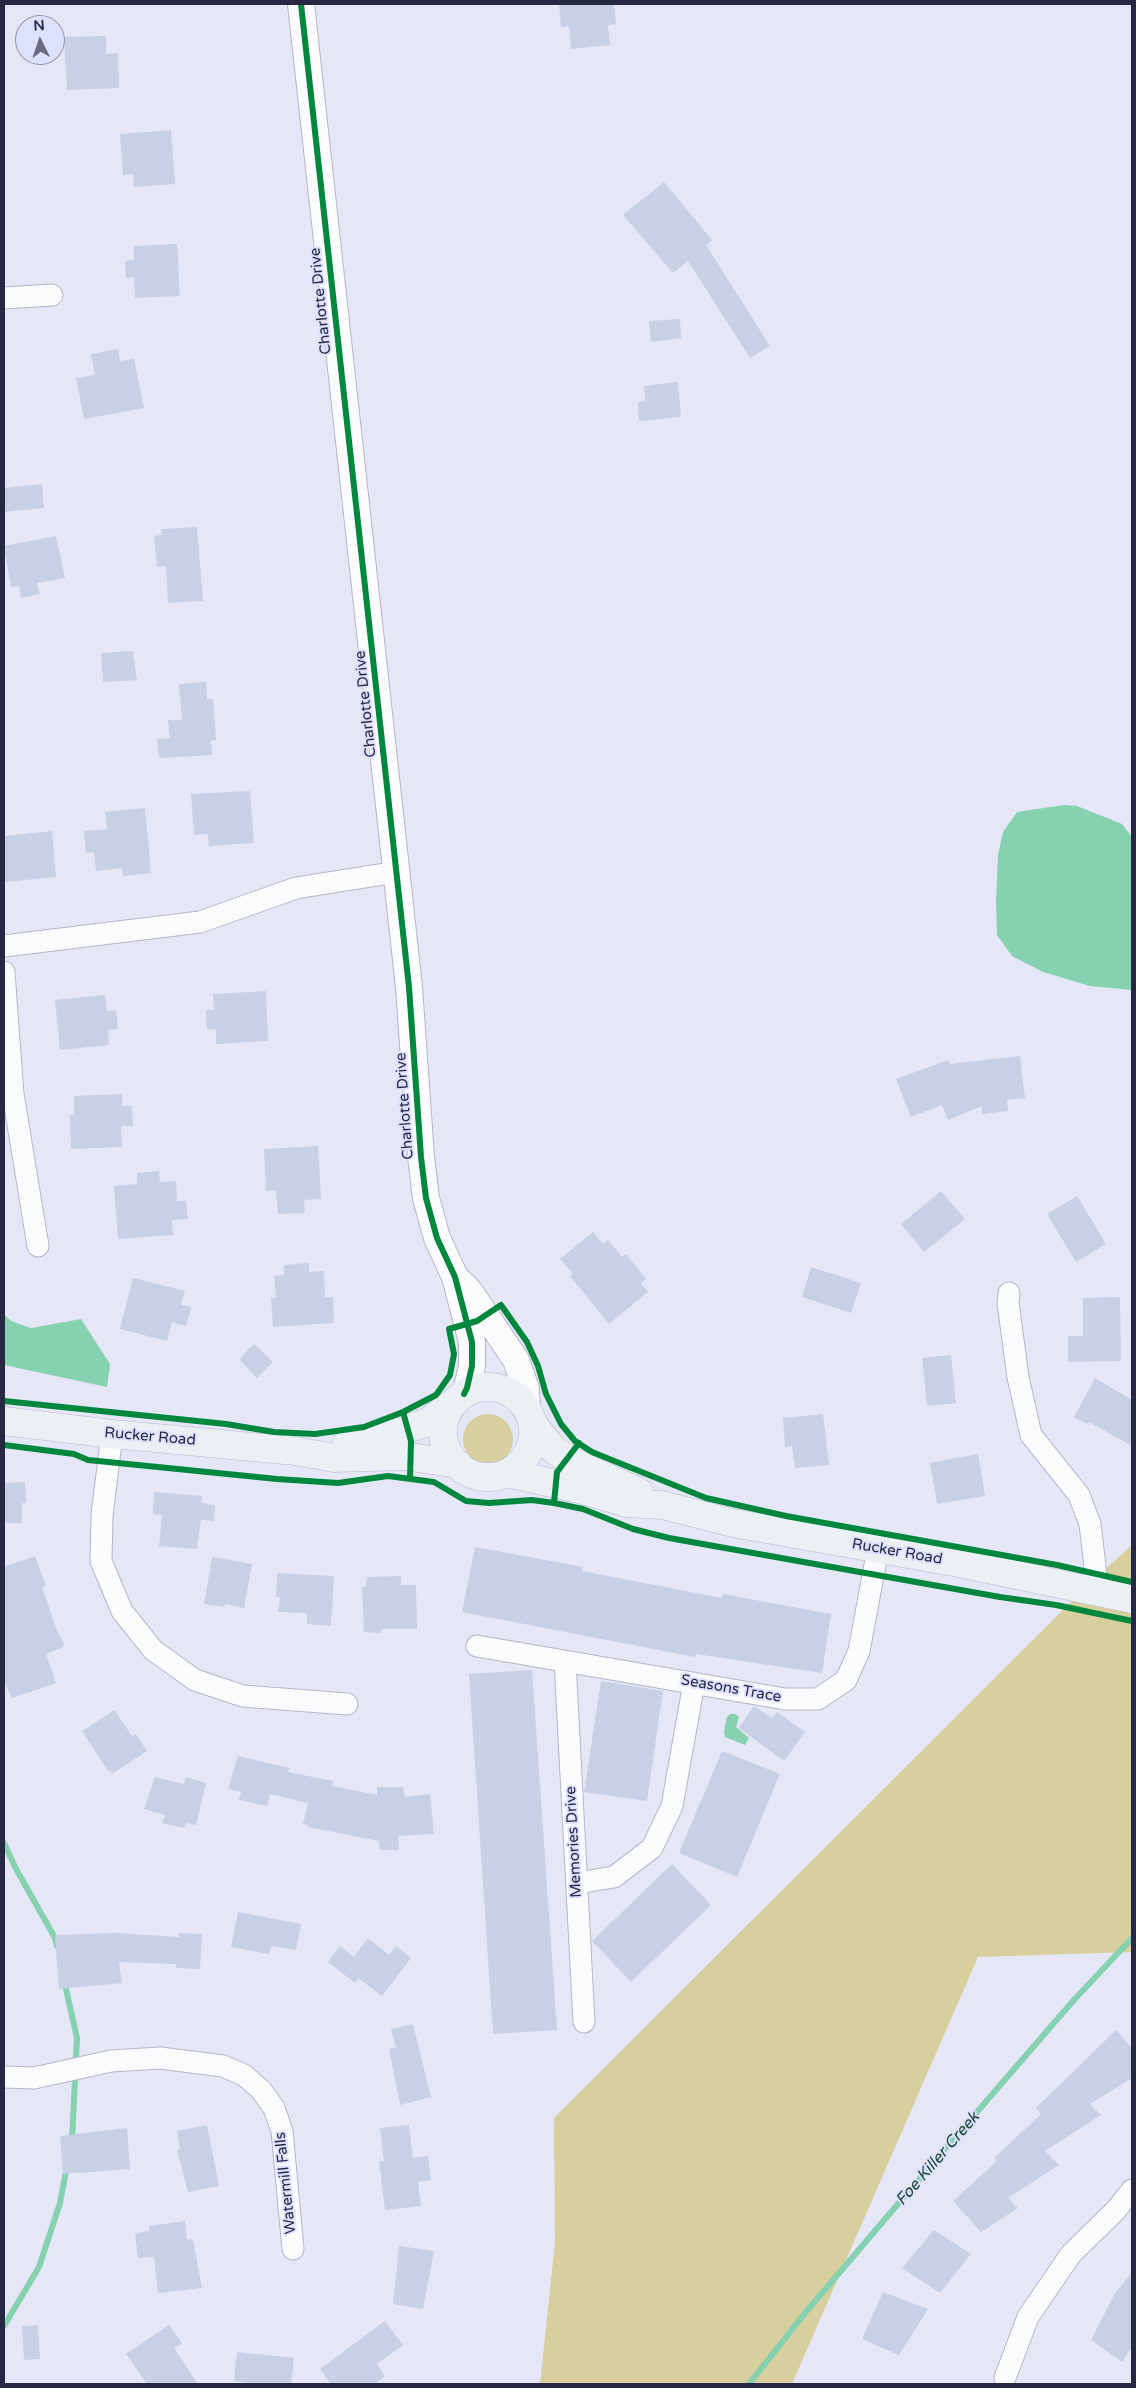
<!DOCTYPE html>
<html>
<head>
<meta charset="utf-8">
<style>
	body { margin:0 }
	#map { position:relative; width:1136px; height:2388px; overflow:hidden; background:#e5e7f7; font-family:"Varela Round",sans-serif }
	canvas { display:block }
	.frame { position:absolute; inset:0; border:5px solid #262844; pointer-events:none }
	.north { position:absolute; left:15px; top:15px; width:50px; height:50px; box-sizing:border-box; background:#dde1ff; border:1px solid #9497b4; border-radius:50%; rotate:356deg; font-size:14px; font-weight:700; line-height:20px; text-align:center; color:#262844 }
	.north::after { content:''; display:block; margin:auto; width:18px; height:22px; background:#696b83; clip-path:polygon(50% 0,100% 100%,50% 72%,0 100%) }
</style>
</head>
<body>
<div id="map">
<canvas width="1136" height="2388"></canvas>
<div class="frame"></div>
<div class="north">N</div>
</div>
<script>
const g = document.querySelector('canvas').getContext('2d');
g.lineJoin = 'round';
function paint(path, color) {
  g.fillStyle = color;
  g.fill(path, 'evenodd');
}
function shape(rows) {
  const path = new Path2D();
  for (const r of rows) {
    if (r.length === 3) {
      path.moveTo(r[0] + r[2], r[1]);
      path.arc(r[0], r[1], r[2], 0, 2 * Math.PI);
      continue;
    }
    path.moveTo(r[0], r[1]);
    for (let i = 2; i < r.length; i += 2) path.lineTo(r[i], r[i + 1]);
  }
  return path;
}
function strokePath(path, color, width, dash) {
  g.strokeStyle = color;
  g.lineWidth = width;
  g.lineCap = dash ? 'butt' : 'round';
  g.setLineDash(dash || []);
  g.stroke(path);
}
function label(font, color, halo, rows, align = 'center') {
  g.font = font + ' "Varela Round",sans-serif';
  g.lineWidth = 4;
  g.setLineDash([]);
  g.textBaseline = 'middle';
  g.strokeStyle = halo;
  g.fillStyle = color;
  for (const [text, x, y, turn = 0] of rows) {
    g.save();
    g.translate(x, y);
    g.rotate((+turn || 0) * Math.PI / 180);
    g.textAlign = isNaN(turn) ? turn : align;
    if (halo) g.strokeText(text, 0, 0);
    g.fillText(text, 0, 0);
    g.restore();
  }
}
const green = shape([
	[488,1439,25],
	[1132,1545,1132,1952,978,1957,792,2384,540,2384,555,2242,554,2118,1086,1587]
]);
const water = shape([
	[1064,805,1077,806,1122,824,1132,837,1132,990,1090,986,1043,972,1012,956,997,935,996,902,998,855,1003,832,1017,812],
	[4,1314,11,1321,31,1328,81,1319,110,1364,107,1387,4,1365],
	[730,1714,736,1714,739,1717,736,1727,749,1738,745,1745,725,1737,724,1731,727,1717]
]);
const stream = shape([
	[4,1843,15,1867,55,1938,57,1946],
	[64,1980,77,2038,72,2141],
	[4,2326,39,2267,60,2203,67,2166],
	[749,2384,805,2313,944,2150,1073,2001,1132,1938]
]);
const building = shape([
	[559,4,614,4,616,24,608,25,610,45,571,49,569,26,561,27],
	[106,36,106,54,118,53,119,88,67,90,64,37],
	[171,130,175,184,134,187,133,174,123,175,120,134],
	[664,182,712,240,706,245,770,346,750,358,688,261,673,273,623,215],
	[177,244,180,296,135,298,134,277,126,278,125,261,134,260,134,246],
	[680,319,681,338,651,342,649,321],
	[118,349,120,361,134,359,144,408,84,419,76,378,95,375,91,354],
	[678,382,681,417,639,421,638,402,645,401,644,386],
	[42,484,44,508,4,512,4,488],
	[197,527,203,601,168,603,166,566,157,567,154,536,162,535,161,529],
	[56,536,65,578,37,583,40,594,21,598,19,586,11,587,4,546],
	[133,651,137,680,103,682,101,653],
	[206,682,207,699,213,699,216,740,211,741,212,755,159,758,157,739,170,738,168,720,182,720,179,684],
	[250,791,254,843,209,846,208,834,194,835,191,794],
	[145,808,151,873,123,876,122,868,96,871,94,852,86,853,84,831,107,829,105,812],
	[52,831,56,877,5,882,4,836],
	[266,991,268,1041,216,1044,216,1029,207,1030,206,1010,214,1010,213,994],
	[105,995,107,1011,116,1010,118,1029,108,1030,109,1045,60,1050,55,1000],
	[1020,1056,1025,1098,1007,1100,1008,1111,982,1114,982,1106,948,1120,942,1105,911,1117,896,1079,948,1060,950,1064],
	[122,1094,122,1106,132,1106,133,1126,121,1126,122,1147,71,1149,70,1115,74,1115,74,1096],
	[318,1146,321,1199,304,1200,305,1213,278,1214,276,1190,266,1191,264,1149],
	[159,1171,160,1182,176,1181,177,1201,186,1201,188,1219,172,1220,173,1235,118,1239,114,1186,137,1184,137,1173],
	[941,1191,965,1219,924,1252,901,1224],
	[1077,1196,1106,1244,1076,1262,1047,1214],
	[593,1232,603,1244,608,1240,622,1257,626,1254,646,1279,641,1283,648,1292,609,1324,570,1276,573,1274,560,1259],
	[309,1263,309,1272,324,1271,325,1297,333,1297,334,1323,273,1327,271,1298,276,1298,274,1276,284,1275,284,1265],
	[811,1267,861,1283,851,1313,802,1297],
	[133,1278,185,1291,181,1305,191,1307,186,1326,172,1322,167,1341,120,1329],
	[1120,1297,1121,1361,1068,1362,1068,1336,1083,1336,1083,1298],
	[254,1344,273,1362,257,1378,239,1359],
	[951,1355,956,1403,927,1406,922,1358],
	[1095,1378,1132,1400,1132,1446,1089,1422,1087,1424,1074,1417],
	[823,1414,829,1465,795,1468,792,1446,785,1447,783,1418],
	[978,1454,985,1496,937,1504,930,1463],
	[25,1482,26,1503,22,1503,22,1523,4,1523,4,1483],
	[154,1492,202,1496,201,1503,215,1505,214,1521,201,1520,197,1549,159,1546,162,1515,153,1514],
	[475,1547,583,1567,582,1571,722,1598,723,1594,831,1614,822,1673,696,1654,695,1657,462,1612],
	[35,1556,46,1586,42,1587,56,1628,65,1646,46,1654,56,1683,12,1698,4,1682,4,1567],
	[212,1557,252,1564,244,1608,225,1604,224,1607,204,1604],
	[277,1573,334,1576,331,1626,307,1624,307,1613,278,1612,280,1597,276,1597],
	[401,1576,401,1585,416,1585,417,1629,381,1629,381,1633,364,1632,362,1587,366,1587,367,1577],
	[532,1670,557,2030,493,2034,469,1674],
	[601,1681,663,1691,647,1801,584,1792],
	[754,1706,772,1718,777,1712,805,1732,784,1761,739,1728],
	[113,1711,115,1711,132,1736,136,1734,147,1751,112,1774,110,1770,108,1771,82,1731],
	[722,1751,780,1774,737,1877,679,1853],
	[238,1756,289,1768,288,1772,333,1781,332,1786,377,1795,377,1787,403,1787,405,1797,430,1794,434,1834,398,1836,399,1850,380,1850,379,1841,308,1827,308,1825,303,1824,308,1803,270,1794,267,1806,239,1800,241,1792,228,1789],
	[155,1777,184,1784,186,1777,206,1783,196,1825,186,1823,184,1828,162,1823,165,1815,144,1809],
	[672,1864,711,1905,631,1982,592,1941],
	[238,1912,301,1924,296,1950,271,1946,269,1954,231,1947],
	[115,1933,179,1937,179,1933,202,1934,200,1969,176,1968,176,1964,119,1962,122,1983,59,1989,55,1935],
	[368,1938,389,1955,396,1946,411,1958,382,1996,358,1978,355,1983,328,1962,340,1946,354,1957],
	[413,2024,431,2097,400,2105,389,2049,396,2047,391,2029],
	[1116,2030,1132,2048,1132,2078,1090,2104,1101,2115,1045,2151,1059,2165,1008,2198,1018,2208,981,2232,953,2201,997,2161,994,2158,1041,2114,1036,2108],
	[207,2125,219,2186,188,2192,177,2150,180,2150,177,2131],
	[409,2125,413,2158,428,2156,431,2180,418,2182,421,2206,385,2210,379,2161,384,2161,380,2128],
	[127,2128,130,2169,63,2174,60,2136],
	[185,2221,187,2240,193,2239,202,2288,158,2293,154,2257,138,2258,135,2233,149,2231,149,2226],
	[934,2230,971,2254,940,2293,902,2268],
	[399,2246,434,2251,423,2309,393,2304],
	[1132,2272,1132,2347,1122,2362,1091,2340,1115,2293],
	[883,2292,928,2309,899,2355,862,2339],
	[385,2321,403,2345,377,2364,385,2376,374,2384,331,2384,320,2369],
	[38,2325,40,2359,24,2360,22,2326],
	[169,2325,182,2343,174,2348,198,2384,147,2384,126,2354],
	[237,2352,294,2358,291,2384,257,2384,234,2381]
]);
const minor = shape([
	[4,298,52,295],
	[4,946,200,922,296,888,397,872],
	[4,972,13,1094,38,1246],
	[1009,1293,1008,1303,1018,1377,1031,1435,1079,1495,1090,1524,1098,1592],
	[112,1434,102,1515,101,1561,122,1611,153,1650,195,1680,243,1696,347,1704],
	[477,1646,785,1699,818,1699,846,1680,859,1651,878,1549],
	[565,1661,584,2022],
	[577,1883,614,1877,652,1848,672,1806,694,1683],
	[4,2077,34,2078,111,2061,160,2058,223,2066,244,2075,261,2090,274,2108,282,2131,293,2249],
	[1005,2378,1028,2317,1071,2254,1116,2210,1132,2190]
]);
const tertiary = shape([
	[301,4,409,987,421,1157,426,1198,437,1238,455,1277,472,1342,472,1366,467,1388,464,1394],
	[459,1281,470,1292,516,1360,526,1389,527,1410]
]);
const secondary = shape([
	[488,1432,45],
	[4,1421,112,1434,296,1451,334,1458,404,1456,458,1464],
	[532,1423,554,1450,575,1463,639,1492],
	[347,1444,378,1439,428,1422,454,1402],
	[507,1473,583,1490,627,1503,662,1505,733,1523,959,1563,1132,1599]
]);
const cycleway = shape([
	[301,4,409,987,421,1157,426,1198,437,1238,455,1277,472,1342,472,1366,467,1388,464,1394],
	[4,1401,226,1424,274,1432,315,1434,364,1427,403,1412,436,1395,450,1375,454,1354,449,1329,477,1321,501,1305,527,1342,538,1366,546,1394,561,1424,575,1441,592,1452,706,1498,786,1516,1057,1565,1132,1582],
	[403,1412,411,1441,410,1479],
	[4,1445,74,1454,88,1460,277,1479,338,1483,388,1476,434,1482,466,1501,489,1503,532,1500,554,1503,583,1509,633,1529,669,1538,1000,1597,1056,1605,1132,1621],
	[554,1503,557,1472,579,1443]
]);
const streetNames = [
	["Charlotte Drive",321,301,-96],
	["Charlotte Drive",366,704,-96],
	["Charlotte Drive",405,1106,-94],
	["Rucker Road",150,1437,5],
	["Rucker Road",897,1552,10],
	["Seasons Trace",731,1689,10],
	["Memories Drive",574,1842,-93],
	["Watermill Falls",286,2183,-96]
];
const waterNames = [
	["Foe Killer Creek",938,2159,-49]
];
paint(green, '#d8cf9e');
paint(water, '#85d1b0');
strokePath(stream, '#85d1b0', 6);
paint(building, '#c7d0e4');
strokePath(minor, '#b4b6ca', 23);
strokePath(tertiary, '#b4b6ca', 28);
strokePath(secondary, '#b4b6ca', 29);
strokePath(minor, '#fbfbfe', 21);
strokePath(tertiary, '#fbfbfe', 26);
strokePath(secondary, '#ebf0f4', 28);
strokePath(cycleway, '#00873e', 6);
label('15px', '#262844', '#dde1ff', streetNames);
label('italic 16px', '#184530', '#dde1ff', waterNames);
</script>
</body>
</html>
